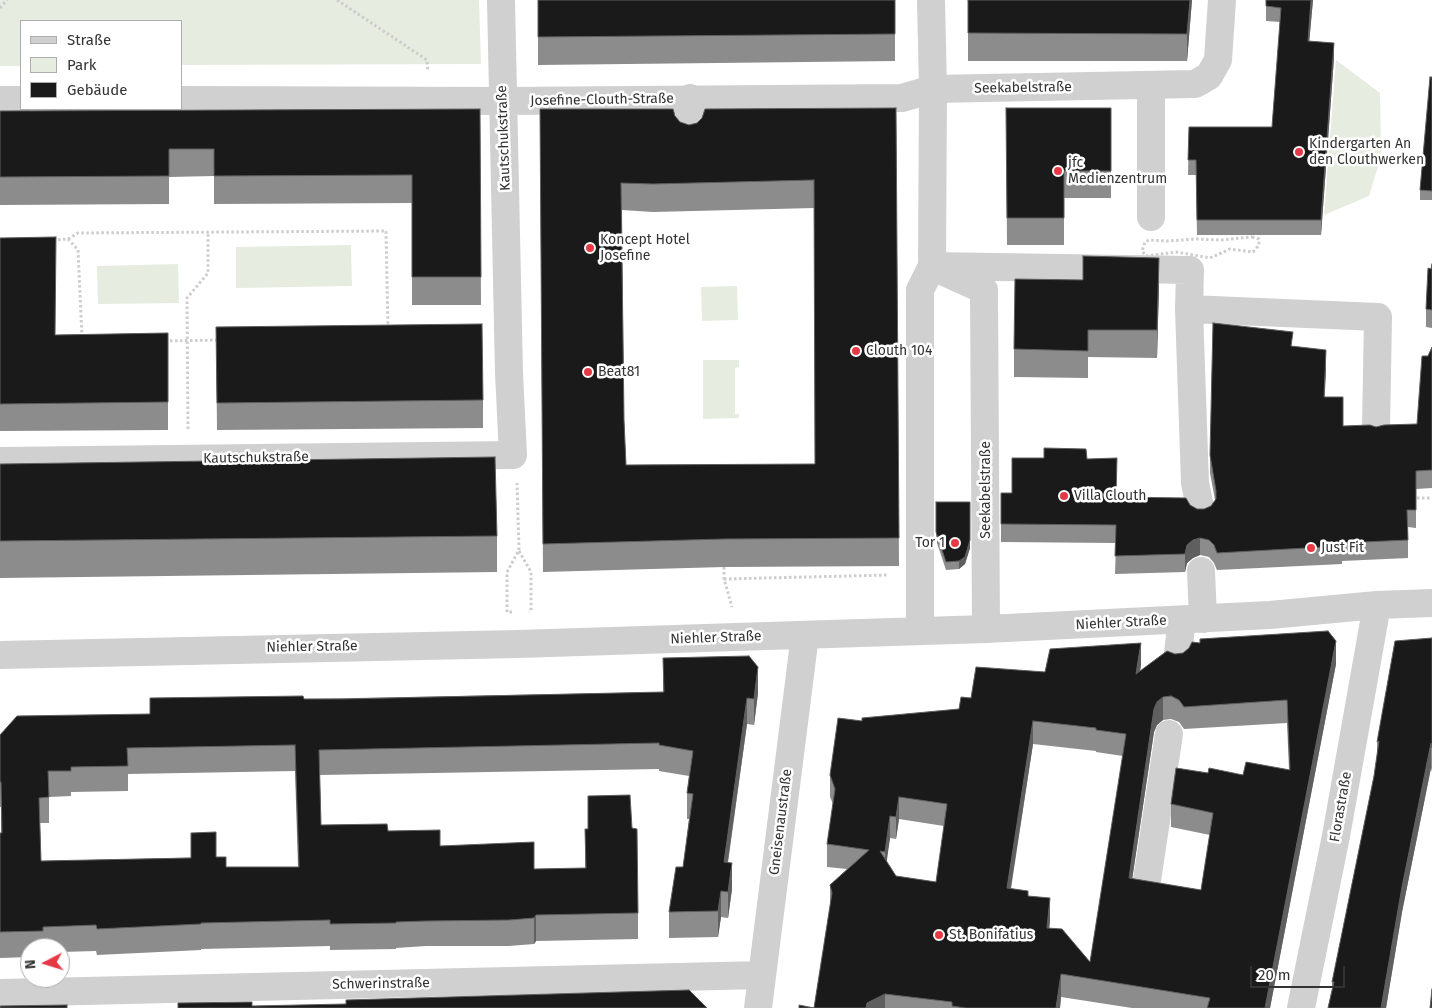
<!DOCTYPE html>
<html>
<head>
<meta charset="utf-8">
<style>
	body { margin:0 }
	#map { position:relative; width:1432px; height:1008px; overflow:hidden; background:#fff; font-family:"Fira Sans",sans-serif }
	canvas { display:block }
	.legend { position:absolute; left:20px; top:20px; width:162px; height:90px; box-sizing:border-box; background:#fff; border:1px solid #adadad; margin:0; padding:6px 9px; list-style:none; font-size:15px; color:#333 }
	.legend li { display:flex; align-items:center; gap:10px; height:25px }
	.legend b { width:25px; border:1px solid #adadad }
	.north { position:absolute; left:20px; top:938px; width:50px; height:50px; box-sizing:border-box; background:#fff; border:1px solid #adadad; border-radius:50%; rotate:265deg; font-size:14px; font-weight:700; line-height:20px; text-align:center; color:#333 }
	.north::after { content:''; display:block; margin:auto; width:18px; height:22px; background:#e63946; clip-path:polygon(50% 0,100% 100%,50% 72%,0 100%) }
	.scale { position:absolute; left:1250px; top:966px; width:95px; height:22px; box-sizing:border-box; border:2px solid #333; border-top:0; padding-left:6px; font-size:15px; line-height:18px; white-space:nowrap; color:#333; -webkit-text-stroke:4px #fff; paint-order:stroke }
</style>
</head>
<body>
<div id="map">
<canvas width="1432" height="1008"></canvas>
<ul class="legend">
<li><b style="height:6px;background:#d0d0d0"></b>Straße</li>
<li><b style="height:14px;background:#e6ecdf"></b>Park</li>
<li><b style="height:14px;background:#1a1a1a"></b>Gebäude</li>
</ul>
<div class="north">N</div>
<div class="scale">20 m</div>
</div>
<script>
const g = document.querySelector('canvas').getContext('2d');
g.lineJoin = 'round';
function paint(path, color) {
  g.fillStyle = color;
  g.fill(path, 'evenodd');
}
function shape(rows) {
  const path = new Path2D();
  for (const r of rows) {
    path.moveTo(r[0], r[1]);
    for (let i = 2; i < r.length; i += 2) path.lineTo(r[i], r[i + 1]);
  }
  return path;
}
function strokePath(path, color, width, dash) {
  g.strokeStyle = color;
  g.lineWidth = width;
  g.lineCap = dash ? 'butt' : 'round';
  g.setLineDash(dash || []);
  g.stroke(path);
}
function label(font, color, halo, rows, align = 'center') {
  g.font = font + ' "Fira Sans",sans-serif';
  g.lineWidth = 5;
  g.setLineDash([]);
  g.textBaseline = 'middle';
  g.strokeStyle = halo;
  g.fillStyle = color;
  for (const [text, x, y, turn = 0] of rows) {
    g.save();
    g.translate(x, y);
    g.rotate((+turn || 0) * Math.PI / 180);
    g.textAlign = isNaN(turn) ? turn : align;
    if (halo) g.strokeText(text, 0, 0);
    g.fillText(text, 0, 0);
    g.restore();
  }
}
const green = shape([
	[0,0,479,0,481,64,181,65,181,21,21,21,21,66,0,66],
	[1336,60,1380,93,1381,157,1369,196,1324,215],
	[351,245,352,286,236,288,236,247],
	[178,264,179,303,98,304,97,266],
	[737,286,738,320,702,321,701,287],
	[703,360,739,360,739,367,735,368,735,414,739,414,739,418,703,419]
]);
const path = shape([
	[337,0,427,60,428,72],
	[0,8,7,0],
	[1252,237,1259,239,1259,245,1253,252,1230,249,1210,258,1177,252,1146,256,1142,251,1145,242,1149,240,1168,241,1196,239,1221,240,1252,237],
	[68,239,78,233,386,231,388,329],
	[53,240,68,239,78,250,82,337],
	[165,341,219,340],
	[188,429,187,298,208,273,208,232],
	[1412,498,1432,498],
	[519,551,531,572,531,611,529,612],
	[724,567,724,579,732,607],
	[724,579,889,575],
	[512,612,507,612,507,572,519,550,517,483]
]);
const minor = shape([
	[1151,85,1151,217],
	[0,100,21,100],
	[181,100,504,101,902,98,933,89,1195,84,1209,76,1218,60,1222,0],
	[689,137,690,98],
	[932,266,1190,270,1189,309,1378,317,1376,429],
	[942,271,984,290,986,629],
	[1189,309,1195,483,1201,512],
	[0,461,513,455,509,373,501,0],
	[1201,571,1203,619],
	[920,630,920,290,932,266,933,89,931,0],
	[0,655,518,644,986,629,1270,615,1377,605,1432,603],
	[1177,661,1182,620],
	[1146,887,1169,734],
	[0,993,762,975],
	[758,1008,805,635],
	[1301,1008,1336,836,1377,605]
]);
const wall = shape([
	[538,0,895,0,895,61,538,65],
	[968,0,1192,0,1187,61,968,61],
	[1266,0,1313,0,1309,41,1334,58,1321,235,1197,235,1196,175,1188,175,1189,127,1272,127,1280,22,1266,21],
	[1432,77,1432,200,1420,200,1420,190],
	[896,108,899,566,724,567,543,572,540,109,675,116,680,122,689,125],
	[814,208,815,464,626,465,624,420,622,210,653,212],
	[1006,108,1111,108,1111,198,1064,198,1064,245,1007,245],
	[480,109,481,305,412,305,412,203,214,204,214,176,169,177,169,204,0,205,0,111],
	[0,238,55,335,168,333,168,430,0,431],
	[1432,264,1432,328,1426,327,1426,309],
	[1159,285,1157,358,1088,357,1088,378,1014,377,1014,349],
	[216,327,483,400,483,428,217,430],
	[1293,347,1326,368,1324,397,1343,426,1376,427,1417,424,1428,356,1432,347,1432,488,1416,489,1416,528,1408,527,1408,558,1342,561,1342,564,1217,570,1214,563,1209,557,1200,555,1193,558,1187,563,1185,572,1115,574,1116,543,1001,542,1001,493,1012,493,1087,459,1117,497,1190,505,1197,509,1204,509,1211,506,1215,500,1210,473,1210,455],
	[0,464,497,536,497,572,0,578],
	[936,502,970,548,965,564,959,569,946,570,936,540],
	[1432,638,1432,772,1431,768,1402,912,1386,1008,1328,1008,1332,989,1332,982,1374,776,1377,755,1377,742],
	[1175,654,1336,664,1270,1008,1132,1008,1061,997,1060,1008,799,1008,814,1008,830,907,830,885,847,869,827,867,827,844,833,804,830,797,830,775,862,721,959,709,971,698,1045,672,1141,665,1140,671],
	[1171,719,1179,722,1184,729,1287,723,1289,770,1243,775,1208,773,1171,804,1171,827,1210,835,1201,890,1132,879,1154,732,1157,725,1163,720],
	[1033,744,1096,751,1096,752,1123,756,1090,962,1049,928,1050,921,1028,896,1011,889],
	[899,819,944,826,936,882,896,876,886,862,890,838,896,839],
	[663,658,758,693,754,725,747,724,728,863,732,889,728,918,721,917,718,937,669,938,669,912,683,867,689,819,687,819,687,793,689,776,659,771,659,769,320,775,321,825,388,831,440,846,534,869,585,868,585,829,638,913,638,939,536,941,534,944,509,946,426,946,396,948,396,949,330,950,330,946,201,949,201,950,97,955,96,951,60,952,60,948,30,948,30,957,0,958,0,833,1,833,1,807,0,807,0,735,150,714,304,699,663,692],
	[295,771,298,867,226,867,216,857,41,861,40,823,49,823,49,797,71,796,71,792,128,791,128,774]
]);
const shadedWall = shape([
	[1190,0,1192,0,1187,61,1187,34],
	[1311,0,1313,0,1308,56,1308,41],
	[1334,43,1334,58,1321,235,1321,220],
	[1159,258,1159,285,1157,358,1157,330],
	[1326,350,1326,368,1324,415,1324,397],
	[1200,538,1200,555,1193,558,1187,563,1185,572,1185,554,1187,545,1193,540],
	[970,540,970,548,965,564,959,569,959,561],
	[1336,641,1336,664,1270,1008,1265,1008],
	[1141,643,1141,665,1136,697,1136,674],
	[758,667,758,693,754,725,754,699],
	[1163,697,1163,720,1157,725,1154,732,1129,901,1129,878,1154,709,1157,702],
	[747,698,747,724,724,888,724,862],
	[1033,721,1033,744,1007,911,1007,888],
	[1431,743,1431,768,1402,912,1386,1008,1381,1008,1402,887],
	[899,797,899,819,896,839,896,817],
	[890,816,890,838,885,874,885,852],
	[732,863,732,889,728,918,728,892],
	[721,891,721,917,718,937,718,911],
	[1050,898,1050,921,1047,950,1047,928],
	[536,915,536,941,534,944,534,918],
	[1061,974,1061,997,1060,1008,1056,1008],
	[885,994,885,1008,866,1008,867,1003]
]);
const building = shape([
	[538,0,895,0,895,34,538,37,538,0],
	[968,0,1190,0,1187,34,968,33,968,0],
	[1266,0,1311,0,1308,41,1334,43,1321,220,1197,220,1196,160,1188,160,1189,127,1272,127,1281,8,1266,6,1266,0],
	[1430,77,1432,77,1432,191,1420,190,1430,77],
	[896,108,899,538,724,539,543,544,540,109,673,109,675,116,680,122,689,125,697,123,702,118,705,109,896,108],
	[814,180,815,464,626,465,624,420,621,183,653,184,814,180],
	[1006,108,1111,108,1111,171,1064,171,1064,218,1007,218,1006,108],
	[480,109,481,277,412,277,412,175,214,176,214,149,169,149,169,176,0,177,0,111,480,109],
	[56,237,55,335,168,333,168,402,0,404,0,238,56,237],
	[1083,256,1159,258,1157,330,1088,330,1088,351,1014,349,1015,279,1083,280,1083,256],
	[1432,264,1432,310,1426,309,1428,268,1431,269,1432,264],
	[1213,323,1293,332,1291,346,1326,350,1324,397,1343,397,1343,426,1370,425,1376,427,1384,425,1417,424,1422,356,1428,356,1432,347,1432,470,1416,471,1416,510,1407,510,1408,540,1342,543,1342,546,1217,553,1214,545,1209,540,1200,538,1193,540,1187,545,1185,554,1115,556,1116,525,1001,524,1001,493,1012,493,1012,458,1044,458,1044,448,1086,449,1087,459,1117,458,1116,497,1186,498,1190,505,1197,509,1204,509,1211,506,1216,499,1216,491,1210,455,1213,323],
	[482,324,483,400,217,403,216,327,482,324],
	[495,457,497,536,0,541,0,464,495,457],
	[936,502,970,502,970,540,965,557,959,561,946,562,936,532,936,502],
	[1328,631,1336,641,1265,1008,1207,1008,1210,998,1061,974,1056,1008,966,1008,952,1006,952,1002,885,994,867,1003,866,1008,799,1008,799,1005,814,1008,832,893,830,885,869,850,827,844,835,789,830,775,838,718,862,721,862,718,959,709,961,697,971,698,976,667,1045,672,1050,649,1141,643,1136,674,1167,651,1175,654,1183,653,1189,648,1192,642,1200,643,1200,639,1328,631],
	[1171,696,1179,700,1184,707,1287,700,1290,770,1246,762,1243,775,1209,768,1208,773,1176,768,1171,804,1213,813,1201,890,1129,878,1154,709,1157,702,1163,697,1171,696],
	[1033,721,1096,728,1096,730,1126,734,1090,962,1062,929,1047,928,1050,898,1028,896,1028,891,1007,888,1033,721],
	[899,797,947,804,936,882,896,876,880,851,885,852,890,816,896,817,899,797],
	[1432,638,1432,748,1431,743,1402,887,1381,1008,1328,1008,1334,982,1332,982,1374,776,1379,741,1377,742,1395,641,1432,638],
	[749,656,758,667,754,699,747,698,724,862,732,863,728,892,721,891,718,911,669,912,676,867,683,867,693,794,687,793,693,751,659,745,659,743,319,750,321,825,387,824,388,831,440,830,440,846,534,842,534,869,586,868,585,829,588,829,588,796,630,795,632,828,637,829,638,913,536,915,534,918,509,920,426,921,396,922,396,923,330,924,330,920,201,923,201,924,97,929,96,925,43,927,43,931,0,932,0,833,2,833,1,782,0,782,0,735,17,716,150,714,150,698,303,696,304,699,343,699,664,692,663,658,749,656],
	[295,745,299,867,226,867,226,857,216,857,216,832,191,833,191,858,41,861,39,798,49,797,48,771,71,771,71,767,128,766,127,748,295,745],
	[1432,989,1432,1008,1430,1008,1432,989],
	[689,990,707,1008,178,1008,178,1003,252,1002,252,1006,346,1004,346,1000,689,990],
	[67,1005,67,1008,0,1008,0,1006,67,1005]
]);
const markers = [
	[1299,152,5,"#e63946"],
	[1058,171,5,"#e63946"],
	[590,248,5,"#e63946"],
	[856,351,5,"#e63946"],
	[588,372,5,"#e63946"],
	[1064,496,5,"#e63946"],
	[955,543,5,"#e63946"],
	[1311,548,5,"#e63946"],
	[939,935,5,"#e63946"]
];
const streetNames = [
	["Seekabelstraße",1023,88,-1],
	["Josefine-Clouth-Straße",602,100,-1],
	["Kautschukstraße",504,138,-92],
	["Kautschukstraße",256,458,-1],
	["Seekabelstraße",986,490,-90],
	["Niehler Straße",1121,623,-3],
	["Niehler Straße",716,638,-2],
	["Niehler Straße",312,647,-1],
	["Florastraße",1341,807,-80],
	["Gneisenaustraße",781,822,-83],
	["Schwerinstraße",381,984,-1]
];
const poiNames = [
	["Kindergarten An",1309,144],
	["den Clouthwerken",1309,160],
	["jfc",1068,163],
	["Medienzentrum",1068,179],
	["Koncept Hotel",600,240],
	["Josefine",600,256],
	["Clouth 104",866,351],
	["Beat81",598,372],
	["Villa Clouth",1074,496],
	["Tor 1",945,543,"right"],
	["Just Fit",1321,548],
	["St. Bonifatius",949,935]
];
paint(green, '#e6ecdf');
strokePath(path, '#cdcdcd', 3, [2.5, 2.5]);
strokePath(minor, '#d0d0d0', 28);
paint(wall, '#8c8c8c');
paint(shadedWall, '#5f5f5f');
paint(building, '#1a1a1a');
strokePath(building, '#5f5f5f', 1);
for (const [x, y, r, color] of markers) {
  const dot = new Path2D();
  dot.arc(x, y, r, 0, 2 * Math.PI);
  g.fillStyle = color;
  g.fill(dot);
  strokePath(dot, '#fff', 2);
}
label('14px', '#333', '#fff', streetNames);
label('14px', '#333', '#fff', poiNames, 'left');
</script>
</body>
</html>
